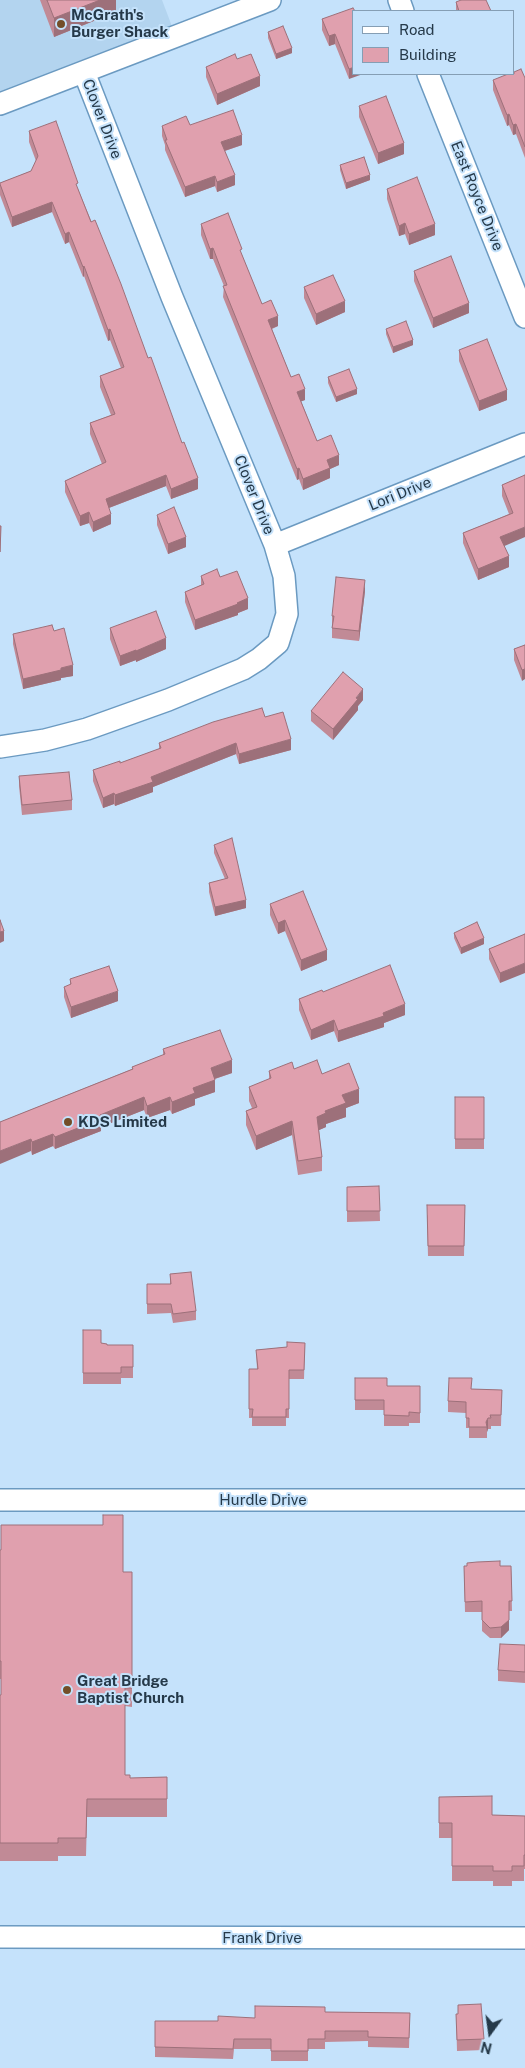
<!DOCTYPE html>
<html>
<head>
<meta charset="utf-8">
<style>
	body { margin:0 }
	#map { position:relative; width:525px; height:2068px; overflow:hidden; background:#c5e2fb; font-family:"Public Sans",sans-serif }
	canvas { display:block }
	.legend { position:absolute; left:352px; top:10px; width:162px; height:65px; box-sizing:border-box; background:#c5e2fb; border:1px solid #859eb4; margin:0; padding:6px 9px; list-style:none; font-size:15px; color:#253949 }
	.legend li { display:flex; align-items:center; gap:10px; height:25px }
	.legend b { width:25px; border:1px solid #859eb4 }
	.north { position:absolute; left:465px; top:2008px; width:50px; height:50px; -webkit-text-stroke:4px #c5e2fb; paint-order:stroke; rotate:194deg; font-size:14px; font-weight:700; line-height:20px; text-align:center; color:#253949 }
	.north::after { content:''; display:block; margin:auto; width:18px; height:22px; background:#253949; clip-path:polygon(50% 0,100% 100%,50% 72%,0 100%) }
</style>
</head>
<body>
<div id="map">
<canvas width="525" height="2068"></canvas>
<ul class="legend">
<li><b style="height:6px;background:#fff"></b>Road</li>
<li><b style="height:14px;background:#e0a0ae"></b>Building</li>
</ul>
<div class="north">N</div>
</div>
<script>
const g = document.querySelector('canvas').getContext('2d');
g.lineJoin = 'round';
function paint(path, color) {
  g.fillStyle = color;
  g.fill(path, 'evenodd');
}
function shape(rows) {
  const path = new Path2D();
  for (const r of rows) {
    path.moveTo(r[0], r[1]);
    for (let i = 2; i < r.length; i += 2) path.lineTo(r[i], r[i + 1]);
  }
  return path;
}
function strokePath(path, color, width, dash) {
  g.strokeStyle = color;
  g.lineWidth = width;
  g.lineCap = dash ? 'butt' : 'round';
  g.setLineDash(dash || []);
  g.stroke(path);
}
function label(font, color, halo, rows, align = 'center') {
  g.font = font + ' "Public Sans",sans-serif';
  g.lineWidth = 4;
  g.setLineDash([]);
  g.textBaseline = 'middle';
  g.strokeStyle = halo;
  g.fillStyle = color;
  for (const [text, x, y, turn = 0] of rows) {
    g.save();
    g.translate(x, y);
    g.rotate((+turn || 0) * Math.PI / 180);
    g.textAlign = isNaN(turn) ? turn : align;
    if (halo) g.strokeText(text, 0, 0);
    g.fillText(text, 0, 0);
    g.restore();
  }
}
const built = shape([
	[0,0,162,0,176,37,0,104]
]);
const street = shape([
	[399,0,403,11],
	[428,74,525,317],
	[0,104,270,0],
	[275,545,525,444],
	[0,747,45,740,87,729,168,700,243,669,259,659,278,643,287,614,284,576,275,545,172,297,84,72],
	[0,1500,525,1500],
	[0,1937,525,1938]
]);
const wall = shape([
	[40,0,116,0,116,12,54,37],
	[456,2,491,11,456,11],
	[355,11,349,79,335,44,329,46,322,30,322,19],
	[268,32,292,53,276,59,268,38],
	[237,59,260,86,217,105,206,77,206,67],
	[525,78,525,158,516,134,513,135,509,125,507,126,493,90,493,80],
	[359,106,404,154,378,164,359,117],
	[190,125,242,145,225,151,235,185,217,192,215,186,185,197,165,150,165,145,162,136,162,126],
	[29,131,78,189,148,358,198,489,171,499,166,486,109,508,111,524,93,532,89,523,80,526,65,492,65,481,102,464,90,434,90,423,111,415,100,387,100,376,121,368,110,340,108,341,84,276,83,277,69,242,65,244,52,212,12,227,0,195,0,183,31,171,36,161,29,142],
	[340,165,370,180,346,189,340,170],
	[387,189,435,235,409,245,405,234,399,236,387,199],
	[201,224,242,255,262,304,278,326,272,329,291,377,305,400,301,401,317,441,339,465,330,469,330,478,303,490,299,479,297,480,223,297,224,286,213,259,210,259,201,235],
	[414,271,469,313,433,328,414,281],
	[304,287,345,312,316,325,304,298],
	[386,329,413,345,393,353,386,334],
	[459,350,507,400,479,411,459,361],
	[328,377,357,394,336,402,328,383],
	[525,475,504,546,509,567,478,580,463,543,463,533,509,514,502,496,502,485],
	[157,515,186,547,168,554,157,525],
	[201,576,220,577,248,609,238,613,238,615,195,630,185,602,185,592,201,585],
	[365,591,359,641,332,638,332,616],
	[110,628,166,649,136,662,136,660,120,666,110,639],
	[54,631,73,676,61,678,61,680,23,689,13,644,13,634],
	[525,645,522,681,514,660,514,649],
	[363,700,358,706,358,710,333,740,311,721,311,711],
	[265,717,291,750,239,764,236,754,153,787,153,792,115,806,114,804,103,808,93,781,93,770,120,763,159,749,159,743],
	[19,776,72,800,72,810,22,815,19,786],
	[214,845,246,908,215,916,209,892,209,883,225,879,214,853],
	[270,904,327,960,301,971,285,931,278,934,270,915],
	[454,933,484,944,461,954,454,938],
	[525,934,500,983,489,959,489,949],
	[70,979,118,1001,71,1018,64,997,64,987,70,985],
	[323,992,405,1015,384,1023,384,1027,338,1042,334,1031,311,1040,299,1010,299,999],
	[163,1049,232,1073,215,1079,215,1092,195,1099,195,1105,172,1114,170,1110,147,1118,144,1110,101,1127,101,1131,55,1149,53,1146,32,1155,31,1151,0,1122,132,1069,132,1067,163,1055],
	[294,1069,322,1074,359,1103,346,1108,346,1117,326,1124,326,1127,319,1130,322,1157,322,1171,298,1175,292,1135,256,1150,246,1125,246,1111,252,1108,249,1101,249,1087,269,1080,269,1071],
	[455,1097,484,1097,484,1149,455,1149],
	[379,1186,380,1221,347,1222,347,1187],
	[465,1205,464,1256,428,1256,427,1215],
	[170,1274,196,1311,196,1320,173,1323,171,1313,147,1314,147,1284,170,1284],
	[83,1330,101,1343,107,1345,133,1345,133,1378,121,1378,121,1384,83,1384],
	[305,1343,304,1379,289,1379,289,1418,286,1418,286,1426,252,1426,252,1418,249,1418,249,1369,257,1369,256,1350,287,1347],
	[355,1378,387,1386,420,1386,420,1423,409,1423,409,1426,384,1426,384,1410,355,1410],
	[472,1389,502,1390,501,1426,491,1426,491,1429,488,1429,487,1432,487,1438,469,1438,469,1428,466,1428,466,1413,448,1412,448,1401],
	[0,1550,123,1572,132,1572,132,1707,125,1706,125,1775,130,1778,167,1777,167,1817,87,1817,86,1856,58,1856,58,1861,0,1861,0,1695,1,1695,1,1679,0,1679],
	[464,1566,511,1566,512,1611,509,1611,509,1630,501,1638,490,1638,482,1631,482,1612,465,1612],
	[525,1645,525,1683,498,1681,498,1670],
	[439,1797,492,1815,525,1816,525,1869,524,1869,524,1881,512,1881,512,1886,493,1886,493,1881,452,1881,452,1838,439,1838],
	[325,2012,410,2013,409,2048,368,2047,368,2041,325,2042,325,2049,308,2049,308,2061,271,2061,271,2049,234,2049,233,2059,155,2057,155,2021,218,2021],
	[456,2014,484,2039,484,2050,457,2051]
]);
const shadedWall = shape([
	[100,0,116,0,116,12,54,37,54,18],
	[335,34,335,44,329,46,329,36],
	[292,48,292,53,276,59,276,54],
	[354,67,354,74,363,74,349,79,349,69],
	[260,76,260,86,217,105,217,94],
	[509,114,509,125,507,126,507,115],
	[516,124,516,134,513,135,513,125],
	[242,135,242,145,221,152,221,142],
	[404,143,404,154,378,164,378,153],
	[235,175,235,185,217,192,217,182],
	[370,175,370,180,346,189,346,183],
	[215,176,215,186,185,197,185,187],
	[52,202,52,212,12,227,12,217],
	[405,223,405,234,399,236,399,226],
	[435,224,435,235,409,245,409,234],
	[69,232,69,242,65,244,65,234],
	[213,248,213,259,210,259,210,249],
	[84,266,84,276,83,277,83,267],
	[345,301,345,312,316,325,316,314],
	[469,303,469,313,433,328,433,318],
	[278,316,278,326,268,330,268,320],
	[110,329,110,340,108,341,108,330],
	[413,340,413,345,393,353,393,347],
	[305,389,305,400,297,403,297,392],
	[357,389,357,394,336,402,336,397],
	[507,390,507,400,479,411,479,401],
	[339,455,339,465,330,469,330,478,303,490,303,479,327,460],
	[299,468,299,479,297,480,297,469],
	[166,475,166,486,106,509,106,499],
	[198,478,198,489,171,499,171,489],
	[89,512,89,523,80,526,80,516],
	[111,514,111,524,93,532,93,522],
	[525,527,525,537,500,548,500,537],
	[186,537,186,547,168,554,168,544],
	[509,556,509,567,478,580,478,569],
	[365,580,365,591,359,641,359,631],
	[248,598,248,609,238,613,238,615,195,630,195,620],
	[166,638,166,649,136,662,136,651],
	[136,650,136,660,120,666,120,656],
	[73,665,73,676,61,678,61,680,23,689,23,679],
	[525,669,525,679,522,681,522,670],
	[363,689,363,700,358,706,358,710,333,740,333,729],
	[291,739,291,750,239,764,239,754],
	[236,743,236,754,153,787,153,792,115,806,115,795,151,777],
	[114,793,114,804,103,808,103,798],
	[246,900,246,908,215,916,215,907],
	[285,920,285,931,278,934,278,923],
	[4,931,4,941,0,943,0,932],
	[484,938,484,944,461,954,461,948],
	[327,950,327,960,301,971,301,960],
	[525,963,525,973,500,983,500,973],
	[118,991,118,1001,71,1018,71,1007],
	[405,1004,405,1015,384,1023,384,1027,338,1042,338,1031],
	[334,1020,334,1031,311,1040,311,1030],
	[232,1060,232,1073,211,1080,211,1068],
	[215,1080,215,1092,195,1099,195,1105,172,1114,172,1102,193,1088],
	[359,1089,359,1103,346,1108,346,1117,326,1124,326,1127,317,1131,317,1117,325,1111,342,1095],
	[144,1097,144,1110,101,1127,101,1131,55,1149,55,1137,100,1115],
	[170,1097,170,1110,147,1118,147,1106],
	[292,1121,292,1135,256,1150,256,1136],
	[53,1134,53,1146,32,1155,32,1142],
	[31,1139,31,1151,0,1164,0,1151],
	[488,1418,488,1429,487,1432,486,1422],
	[509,1620,509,1630,501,1638,501,1627]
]);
const building = shape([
	[47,0,100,0,54,18,47,0],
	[461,0,486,0,491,11,459,11,456,2,461,0],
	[353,8,355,11,354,11,354,67,349,69,335,34,329,36,322,19,353,8],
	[283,26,292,48,276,54,268,32,283,26],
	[235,54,237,59,251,54,260,76,217,94,206,67,235,54],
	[521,69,525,78,525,147,516,124,513,125,509,114,507,115,493,80,508,74,514,74,514,72,521,69],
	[386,96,404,143,378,153,359,106,386,96],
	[233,110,242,135,221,142,235,175,217,182,215,176,185,187,165,140,167,140,162,126,186,116,190,125,233,110],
	[56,121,78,183,76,184,91,222,95,220,121,284,148,358,151,357,182,443,184,442,198,478,171,489,166,475,106,499,111,514,93,522,89,512,80,516,65,481,106,462,90,423,115,414,100,376,124,367,110,329,108,330,84,266,83,267,69,232,65,234,52,202,12,217,0,184,0,183,31,171,38,156,29,131,56,121],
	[364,157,370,175,346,183,340,165,364,157],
	[417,177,435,224,409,234,405,223,399,226,387,189,417,177],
	[228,213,242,249,240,250,262,304,271,300,278,316,268,320,291,377,299,374,305,389,297,392,317,441,331,435,339,455,327,460,330,468,303,479,299,468,297,469,223,286,227,285,213,248,210,249,201,224,228,213],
	[451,256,469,303,433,318,414,271,451,256],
	[333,275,345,301,316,314,304,287,333,275],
	[406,321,413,340,393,347,386,329,406,321],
	[487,339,507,390,479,401,459,350,487,339],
	[349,369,357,389,336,397,328,377,349,369],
	[525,475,525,527,500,537,509,556,478,569,463,533,513,513,502,485,525,475],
	[174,507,186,537,168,544,157,515,174,507],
	[0,526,1,526,0,552,0,526],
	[217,569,220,577,237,571,248,598,237,603,238,604,195,620,185,592,204,584,201,576,217,569],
	[336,577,365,580,359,631,332,628,334,616,332,616,336,577],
	[156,611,166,638,136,651,136,650,120,656,110,628,156,611],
	[52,625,54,631,64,628,73,665,61,668,61,670,23,679,13,634,52,625],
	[525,645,525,669,522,670,514,649,525,645],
	[343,672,363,689,356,698,358,699,333,729,311,711,343,672],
	[262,708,265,717,283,712,291,739,239,754,236,743,151,777,153,782,115,795,114,793,103,798,93,770,120,761,120,763,161,748,159,743,213,722,262,708],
	[69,772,72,800,22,805,19,776,69,772],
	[232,838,246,900,215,907,209,883,228,878,214,845,232,838],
	[303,891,327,950,301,960,285,920,278,923,270,904,303,891],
	[0,920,4,931,0,932,0,920],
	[477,922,484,938,461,948,454,933,477,922],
	[525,934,525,963,500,973,489,949,525,934],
	[390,965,405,1004,383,1013,384,1016,338,1031,334,1020,311,1030,299,999,322,990,323,992,390,965],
	[109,966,118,991,71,1007,64,987,71,984,70,979,109,966],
	[220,1030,232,1060,211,1068,215,1080,193,1088,195,1093,172,1102,170,1097,147,1106,144,1097,100,1115,101,1119,55,1137,53,1134,32,1142,31,1139,0,1151,0,1122,133,1069,132,1067,165,1054,163,1049,220,1030],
	[317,1060,322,1074,349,1063,359,1089,342,1095,346,1103,325,1111,326,1113,317,1117,322,1157,298,1161,292,1121,256,1136,246,1111,257,1107,249,1087,271,1078,269,1071,292,1062,294,1069,317,1060],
	[455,1097,484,1097,484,1139,455,1139,455,1097],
	[379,1186,380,1211,347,1211,347,1187,379,1186],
	[427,1205,465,1205,464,1246,428,1246,427,1205],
	[191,1272,196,1311,173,1314,171,1304,147,1304,147,1284,171,1284,170,1274,191,1272],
	[83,1330,101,1330,101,1343,107,1344,107,1345,133,1345,133,1367,121,1367,121,1373,83,1373,83,1330],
	[287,1342,305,1343,304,1370,289,1370,289,1409,286,1409,286,1417,252,1417,253,1409,249,1409,249,1369,258,1369,256,1350,287,1347,287,1342],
	[355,1378,387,1378,387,1386,420,1386,420,1413,409,1412,409,1416,384,1415,384,1400,355,1400,355,1378],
	[449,1378,472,1378,471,1389,502,1390,501,1415,490,1415,491,1418,488,1418,486,1422,487,1427,469,1427,469,1418,466,1418,466,1402,448,1401,449,1378],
	[103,1515,123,1515,123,1572,132,1572,132,1688,125,1688,125,1775,130,1775,130,1778,167,1777,167,1799,87,1799,86,1838,58,1838,58,1843,0,1843,0,1695,1,1695,1,1661,0,1661,0,1550,1,1550,1,1525,103,1525,103,1515],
	[500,1561,500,1566,511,1566,512,1601,509,1601,509,1620,501,1627,490,1628,482,1620,482,1601,465,1602,464,1566,467,1566,467,1563,477,1562,500,1561],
	[500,1644,525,1645,525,1672,498,1670,500,1644],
	[492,1796,492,1815,525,1816,525,1855,524,1855,524,1866,512,1866,512,1871,493,1871,493,1866,452,1866,452,1823,439,1823,439,1797,492,1796],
	[481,2004,484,2039,457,2040,456,2014,458,2014,458,2005,481,2004],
	[255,2006,325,2007,325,2012,410,2013,409,2038,368,2037,368,2031,325,2031,325,2039,308,2039,308,2051,271,2051,271,2039,234,2039,233,2049,155,2047,155,2021,218,2021,218,2016,255,2018,255,2006]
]);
const markers = [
	[61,24,5,"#734e29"],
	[68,1122,5,"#734e29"],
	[67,1690,5,"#734e29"]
];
const poiNames = [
	["McGrath's",71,15],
	["Burger Shack",71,32],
	["KDS Limited",78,1122],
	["Great Bridge",77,1681],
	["Baptist Church",77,1698]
];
const streetNames = [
	["Clover Drive",102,119,69],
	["East Royce Drive",477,196,68],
	["Lori Drive",400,494,-22],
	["Clover Drive",254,495,68],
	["Hurdle Drive",263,1500],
	["Frank Drive",262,1938]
];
paint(built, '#b3d4ef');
strokePath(street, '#6b9ac1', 24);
strokePath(street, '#fff', 21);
paint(wall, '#c18a96');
paint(shadedWall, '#9d707a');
paint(building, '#e0a0ae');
strokePath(building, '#9d707a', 1);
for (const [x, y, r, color] of markers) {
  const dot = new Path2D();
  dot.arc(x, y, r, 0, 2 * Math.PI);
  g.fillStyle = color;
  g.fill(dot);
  strokePath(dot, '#c5e2fb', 2);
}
label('bold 15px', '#253949', '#c5e2fb', poiNames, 'left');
label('15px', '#253949', '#c5e2fb', streetNames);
</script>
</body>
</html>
